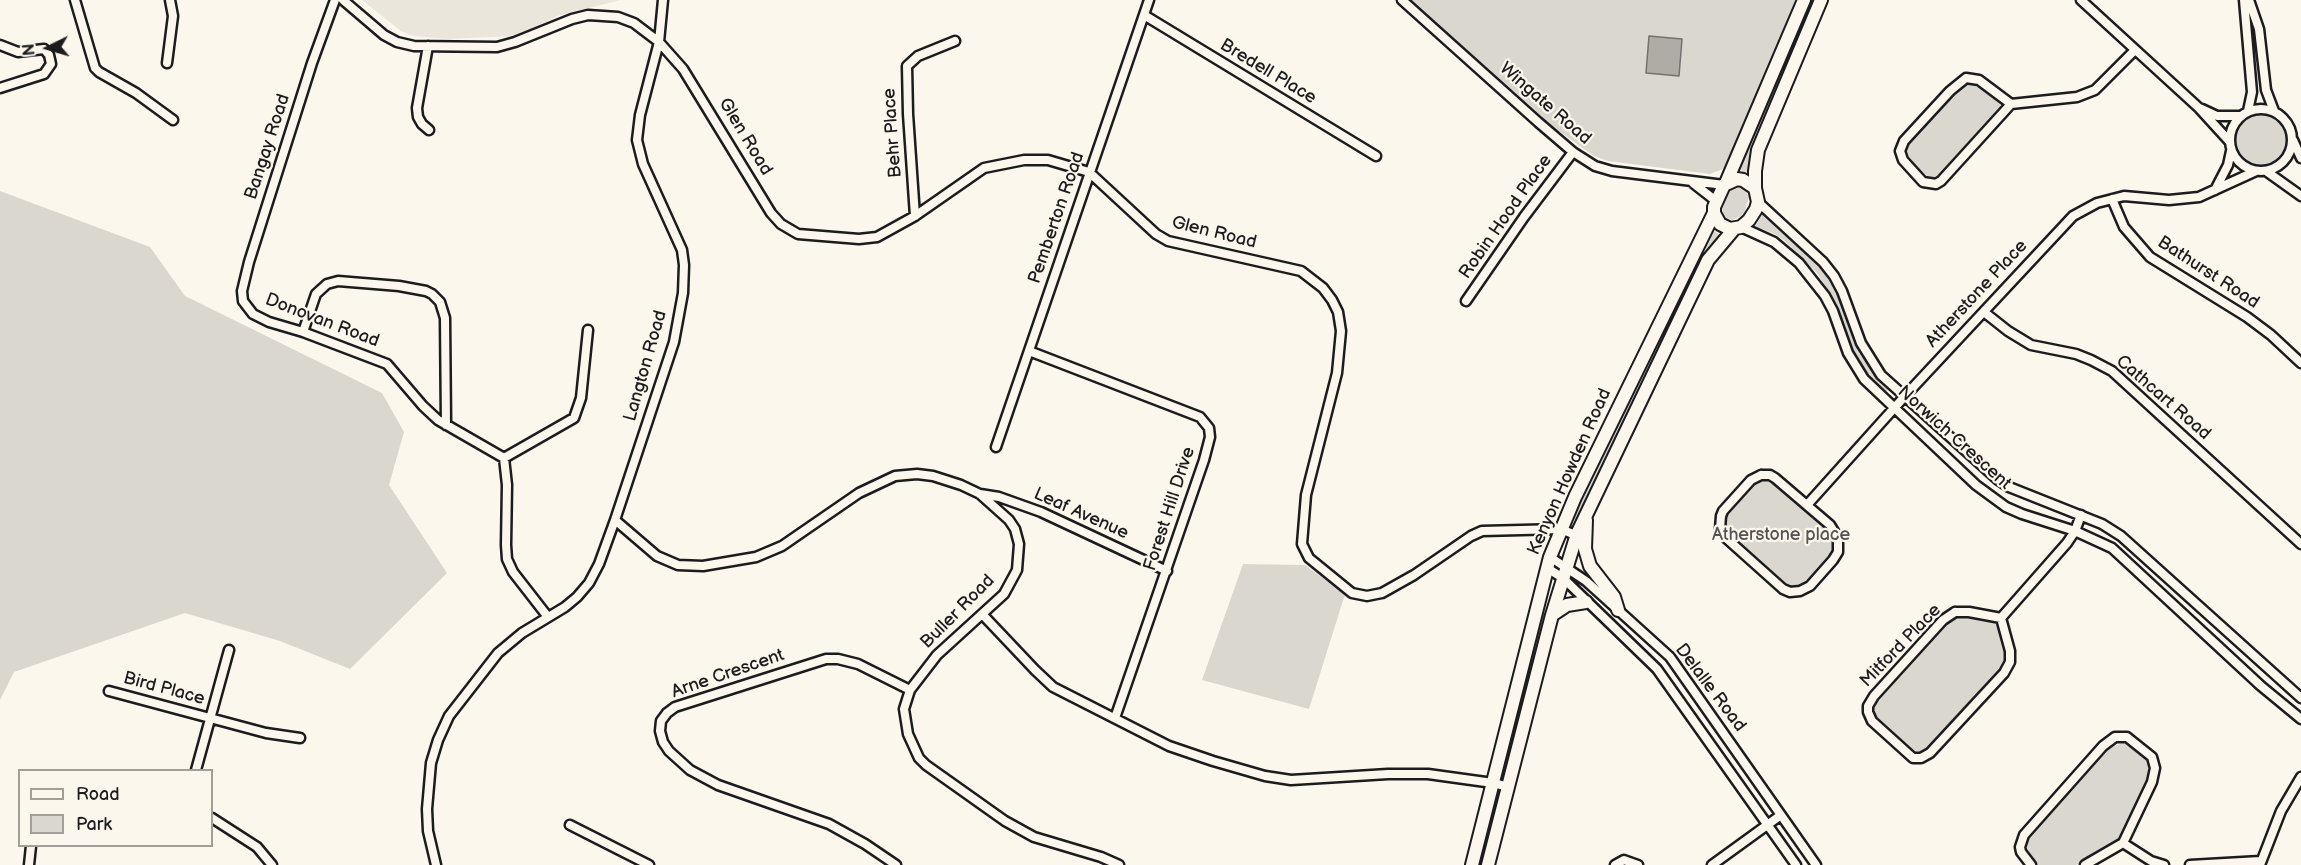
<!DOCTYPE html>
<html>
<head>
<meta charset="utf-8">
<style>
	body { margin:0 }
	#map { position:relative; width:2301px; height:865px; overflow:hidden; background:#fbf7ec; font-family:"Balsamiq Sans",sans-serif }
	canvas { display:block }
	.legend { position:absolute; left:18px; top:769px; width:195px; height:78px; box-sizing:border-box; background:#fbf7ec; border:2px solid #a29f99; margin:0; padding:8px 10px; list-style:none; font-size:18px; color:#1c1c1c }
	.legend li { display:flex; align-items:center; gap:12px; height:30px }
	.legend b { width:30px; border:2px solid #a29f99 }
	.north { position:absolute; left:18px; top:18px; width:60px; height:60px; -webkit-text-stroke:4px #fbf7ec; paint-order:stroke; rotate:265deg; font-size:16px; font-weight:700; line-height:24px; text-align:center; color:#1c1c1c }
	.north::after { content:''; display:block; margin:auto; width:21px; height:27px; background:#1c1c1c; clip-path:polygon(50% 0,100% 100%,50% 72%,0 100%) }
</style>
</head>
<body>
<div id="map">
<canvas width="2301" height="865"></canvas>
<ul class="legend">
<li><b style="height:8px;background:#fbf7ec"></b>Road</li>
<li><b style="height:16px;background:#dad7ce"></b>Park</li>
</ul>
<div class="north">N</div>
</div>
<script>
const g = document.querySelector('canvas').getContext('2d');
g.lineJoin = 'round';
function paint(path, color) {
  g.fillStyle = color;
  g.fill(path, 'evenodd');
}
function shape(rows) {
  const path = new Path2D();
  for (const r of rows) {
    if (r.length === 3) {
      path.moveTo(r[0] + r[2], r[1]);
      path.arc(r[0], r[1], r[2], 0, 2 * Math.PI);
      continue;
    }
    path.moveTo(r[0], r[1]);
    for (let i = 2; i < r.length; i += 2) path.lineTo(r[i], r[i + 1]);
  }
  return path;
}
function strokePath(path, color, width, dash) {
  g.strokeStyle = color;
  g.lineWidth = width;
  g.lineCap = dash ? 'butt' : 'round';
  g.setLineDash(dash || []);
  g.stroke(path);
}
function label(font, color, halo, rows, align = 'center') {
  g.font = font + ' "Balsamiq Sans",sans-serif';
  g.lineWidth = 4.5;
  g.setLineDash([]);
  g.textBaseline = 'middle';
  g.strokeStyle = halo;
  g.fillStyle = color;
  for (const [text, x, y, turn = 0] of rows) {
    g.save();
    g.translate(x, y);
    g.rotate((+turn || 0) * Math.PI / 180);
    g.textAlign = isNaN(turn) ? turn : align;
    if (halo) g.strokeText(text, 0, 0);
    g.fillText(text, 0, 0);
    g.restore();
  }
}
const built = shape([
	[362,0,621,0,560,15,516,36,447,39,413,36,401,31]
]);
const green = shape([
	[1411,0,1796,0,1728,162,1723,169,1710,174,1608,161,1594,156,1545,121],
	[1797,44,1766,118,1763,117,1789,51,1793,45],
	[1968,81,1978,83,1997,98,2002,109,1947,172,1935,181,1925,179,1903,155,1904,146,1960,85],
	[2261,140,25],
	[1756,144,1749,172,1743,172,1739,169,1745,154,1748,149],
	[1736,186,1746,189,1749,197,1744,214,1733,220,1724,217,1722,206,1727,194],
	[0,191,150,247,185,296,382,393,404,432,389,485,447,573,350,669,280,641,185,613,14,672,0,700],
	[1762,214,1815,261,1823,271,1839,297,1858,351,1872,371,1888,388,1887,392,1867,376,1858,362,1847,339,1834,302,1818,274,1785,241,1773,233,1755,227],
	[1713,230,1721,236,1704,257,1579,517,1575,520,1573,517],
	[1768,478,1774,481,1834,537,1836,544,1833,554,1805,586,1799,588,1789,588,1782,584,1724,528,1726,517,1756,483],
	[1243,564,1305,565,1345,594,1309,709,1202,680],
	[1957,615,1989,618,1998,624,2007,662,2005,667,1928,750,1923,753,1914,753,1910,751,1875,719,1873,710,1875,703,1950,620],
	[2123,743,2135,749,2147,761,2151,774,2122,839,2076,865,2037,865,2027,852,2026,841,2030,834,2111,747]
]);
const water = shape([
	[1649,36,1682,39,1679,76,1646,73,1649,36]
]);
const street = shape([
	[75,0,95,68,99,72,136,93,173,120],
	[335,0,312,63,249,262,242,291,243,301,253,314,269,322,303,332,387,364,423,406,438,420,504,458,507,485,506,545,507,559,513,572,548,617],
	[343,0,384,35,397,42,414,46,497,47,515,42,572,19,588,15,618,17,634,23,659,42,683,69,771,213,781,224,798,234,859,239,877,237,915,216,984,168,1024,160,1048,160,1089,172,1156,234,1168,241,1301,271,1323,288,1332,300,1338,312,1341,331,1337,373,1306,495,1302,544,1309,558,1352,593,1367,596,1382,593,1414,575,1471,536,1482,531,1561,529,1580,537],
	[1402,0,1538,122,1573,152,1595,166,1612,171,1724,185],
	[2081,0,2199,108,2230,142],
	[2244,0,2252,92,2248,111],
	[2249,0,2259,29,2266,90,2274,111],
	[1144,15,1376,156],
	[0,45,18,52,44,49,49,55,51,64,44,74,0,88],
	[428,46,417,108,418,117,422,124,429,130],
	[167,63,173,16,170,0],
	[2011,104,1941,181,1936,184,1923,182,1903,160,1900,151,1904,141,1950,91,1966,78,1979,80,2011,104,2077,97,2095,90,2135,50],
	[2261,140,31],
	[2202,109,2217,116,2240,116],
	[2293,140,2301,158],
	[2266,171,2301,196],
	[1693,183,1716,201],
	[2215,190,2228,165,2231,151],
	[2112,199,2124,227,2150,257,2247,317,2271,335,2301,363],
	[1758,202,1823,262,1834,276,1842,291,1861,343,1881,375,1997,479,2009,487,2102,524,2121,536,2301,698],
	[915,216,908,114,907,66,918,56,955,41],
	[1741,227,1774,242,1799,263,1825,296,1833,311,1848,353,1864,379,1976,485,2006,507,2022,514,2075,531,2112,548,2261,686,2301,719],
	[1466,301,1524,217,1573,152],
	[1984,312,2008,331,2031,345,2076,354,2091,360,2112,371,2301,544],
	[303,332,316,294,327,284,338,281,399,286,426,291,432,294,440,302,445,318,446,425],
	[1029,351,1200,417,1209,428,1210,437,1204,460,1115,718],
	[996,447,1149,0],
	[504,458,574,418,581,398,588,330],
	[1761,475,1770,475,1775,478,1830,525,1838,538,1838,552,1833,560,1810,586,1800,591,1790,592,1783,589,1726,538,1720,529,1721,516,1723,511,1751,480,1761,475],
	[980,494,999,497,1041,512,1167,571],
	[1807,505,1905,396,2073,216,2097,203,2124,196,2169,200,2199,197,2256,171],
	[615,520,657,556,678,565,703,566,756,557,782,546,859,493,895,476,917,474,933,476,961,485,980,494,1009,520,1015,529,1019,544,1017,570,1004,594,937,655,910,690,904,709,908,734,919,758,926,765,1005,821,1034,837,1101,857,1119,865],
	[1550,557,1586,581,1670,657,1816,865],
	[1547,568,1563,578,1657,669,1796,865],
	[1955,612,1969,612,2001,618,2010,651,2010,662,2004,673,1930,753,1921,758,1913,758,1872,721,1868,712,1868,706,1874,696,1943,620,1955,612],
	[982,614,1035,670,1053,687,1169,746,1213,761,1265,776,1291,780,1388,774,1428,774,1493,783,1509,787],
	[2001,618,2067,543,2075,531,2081,515],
	[109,691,266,733,300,738],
	[196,770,229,650],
	[212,818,257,847,272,865],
	[570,825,649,865],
	[2123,843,2151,861,2164,865],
	[29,865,31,846],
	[436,865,428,831,427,809,431,763,438,740,449,716,498,653,522,633,565,607,577,597,589,583,599,564,615,520,674,342,683,293,684,265,682,250,643,164,637,140,640,115,659,42,663,0],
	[896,865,865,844,829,824,718,785,690,770,669,751,663,742,660,731,661,721,667,713,675,707,826,659,838,659,858,664,910,690],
	[1615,865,1624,860,1638,865],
	[1712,865,1781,815],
	[2031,865,2021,852,2020,847,2024,835,2103,746,2115,737,2127,737,2152,757,2155,768,2152,782,2123,843,2085,865],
	[2190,865,2260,861],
	[2260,865,2281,811,2301,777]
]);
const secondary = shape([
	[1726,183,1804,0],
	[1755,188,1743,180,1737,179,1724,185,1714,207,1714,213,1720,224,1730,229,1741,227,1749,220,1756,209,1758,202,1755,188,1755,171,1758,150,1821,0],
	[1586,520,1585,549,1590,566,1614,597,1618,610],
	[1552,615,1567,605,1586,602],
	[1472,865,1550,557,1575,497,1714,213],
	[1488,865,1552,615,1577,534,1708,260,1734,229]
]);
const streetNames = [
	["Bredell Place",1268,72,31],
	["Wingate Road",1545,104,41],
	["Behr Place",893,133,-94],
	["Glen Road",745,137,59],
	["Bangay Road",268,147,-72],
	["Robin Hood Place",1506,217,-55],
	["Pemberton Road",1057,218,-71],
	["Glen Road",1214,233,14],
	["Bathurst Road",2208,273,33],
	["Atherstone Place",1977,294,-47],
	["Donovan Road",322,321,21],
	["Langton Road",646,366,-74],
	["Cathcart Road",2163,398,41],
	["Norwich Crescent",1954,438,42],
	["Kenyon Howden Road",1570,472,-66],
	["Forest Hill Drive",1170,509,-72],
	["Leaf Avenue",1081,514,24],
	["Buller Road",958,612,-45],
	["Mitford Place",1901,646,-46],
	["Arne Crescent",728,674,-19],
	["Delalle Road",1710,688,53],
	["Bird Place",164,689,15]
];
const parkNames = [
	["Atherstone place",1781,535]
];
paint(built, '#eae6dc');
paint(green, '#dad7ce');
paint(water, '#afaca5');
strokePath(water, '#74726e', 1.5);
strokePath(street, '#1c1c1c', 13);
strokePath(secondary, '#1c1c1c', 16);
strokePath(street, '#fbf7ec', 8);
strokePath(secondary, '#fbf7ec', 12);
label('18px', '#1c1c1c', '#fbf7ec', streetNames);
label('18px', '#555451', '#fbf7ec', parkNames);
</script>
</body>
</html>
